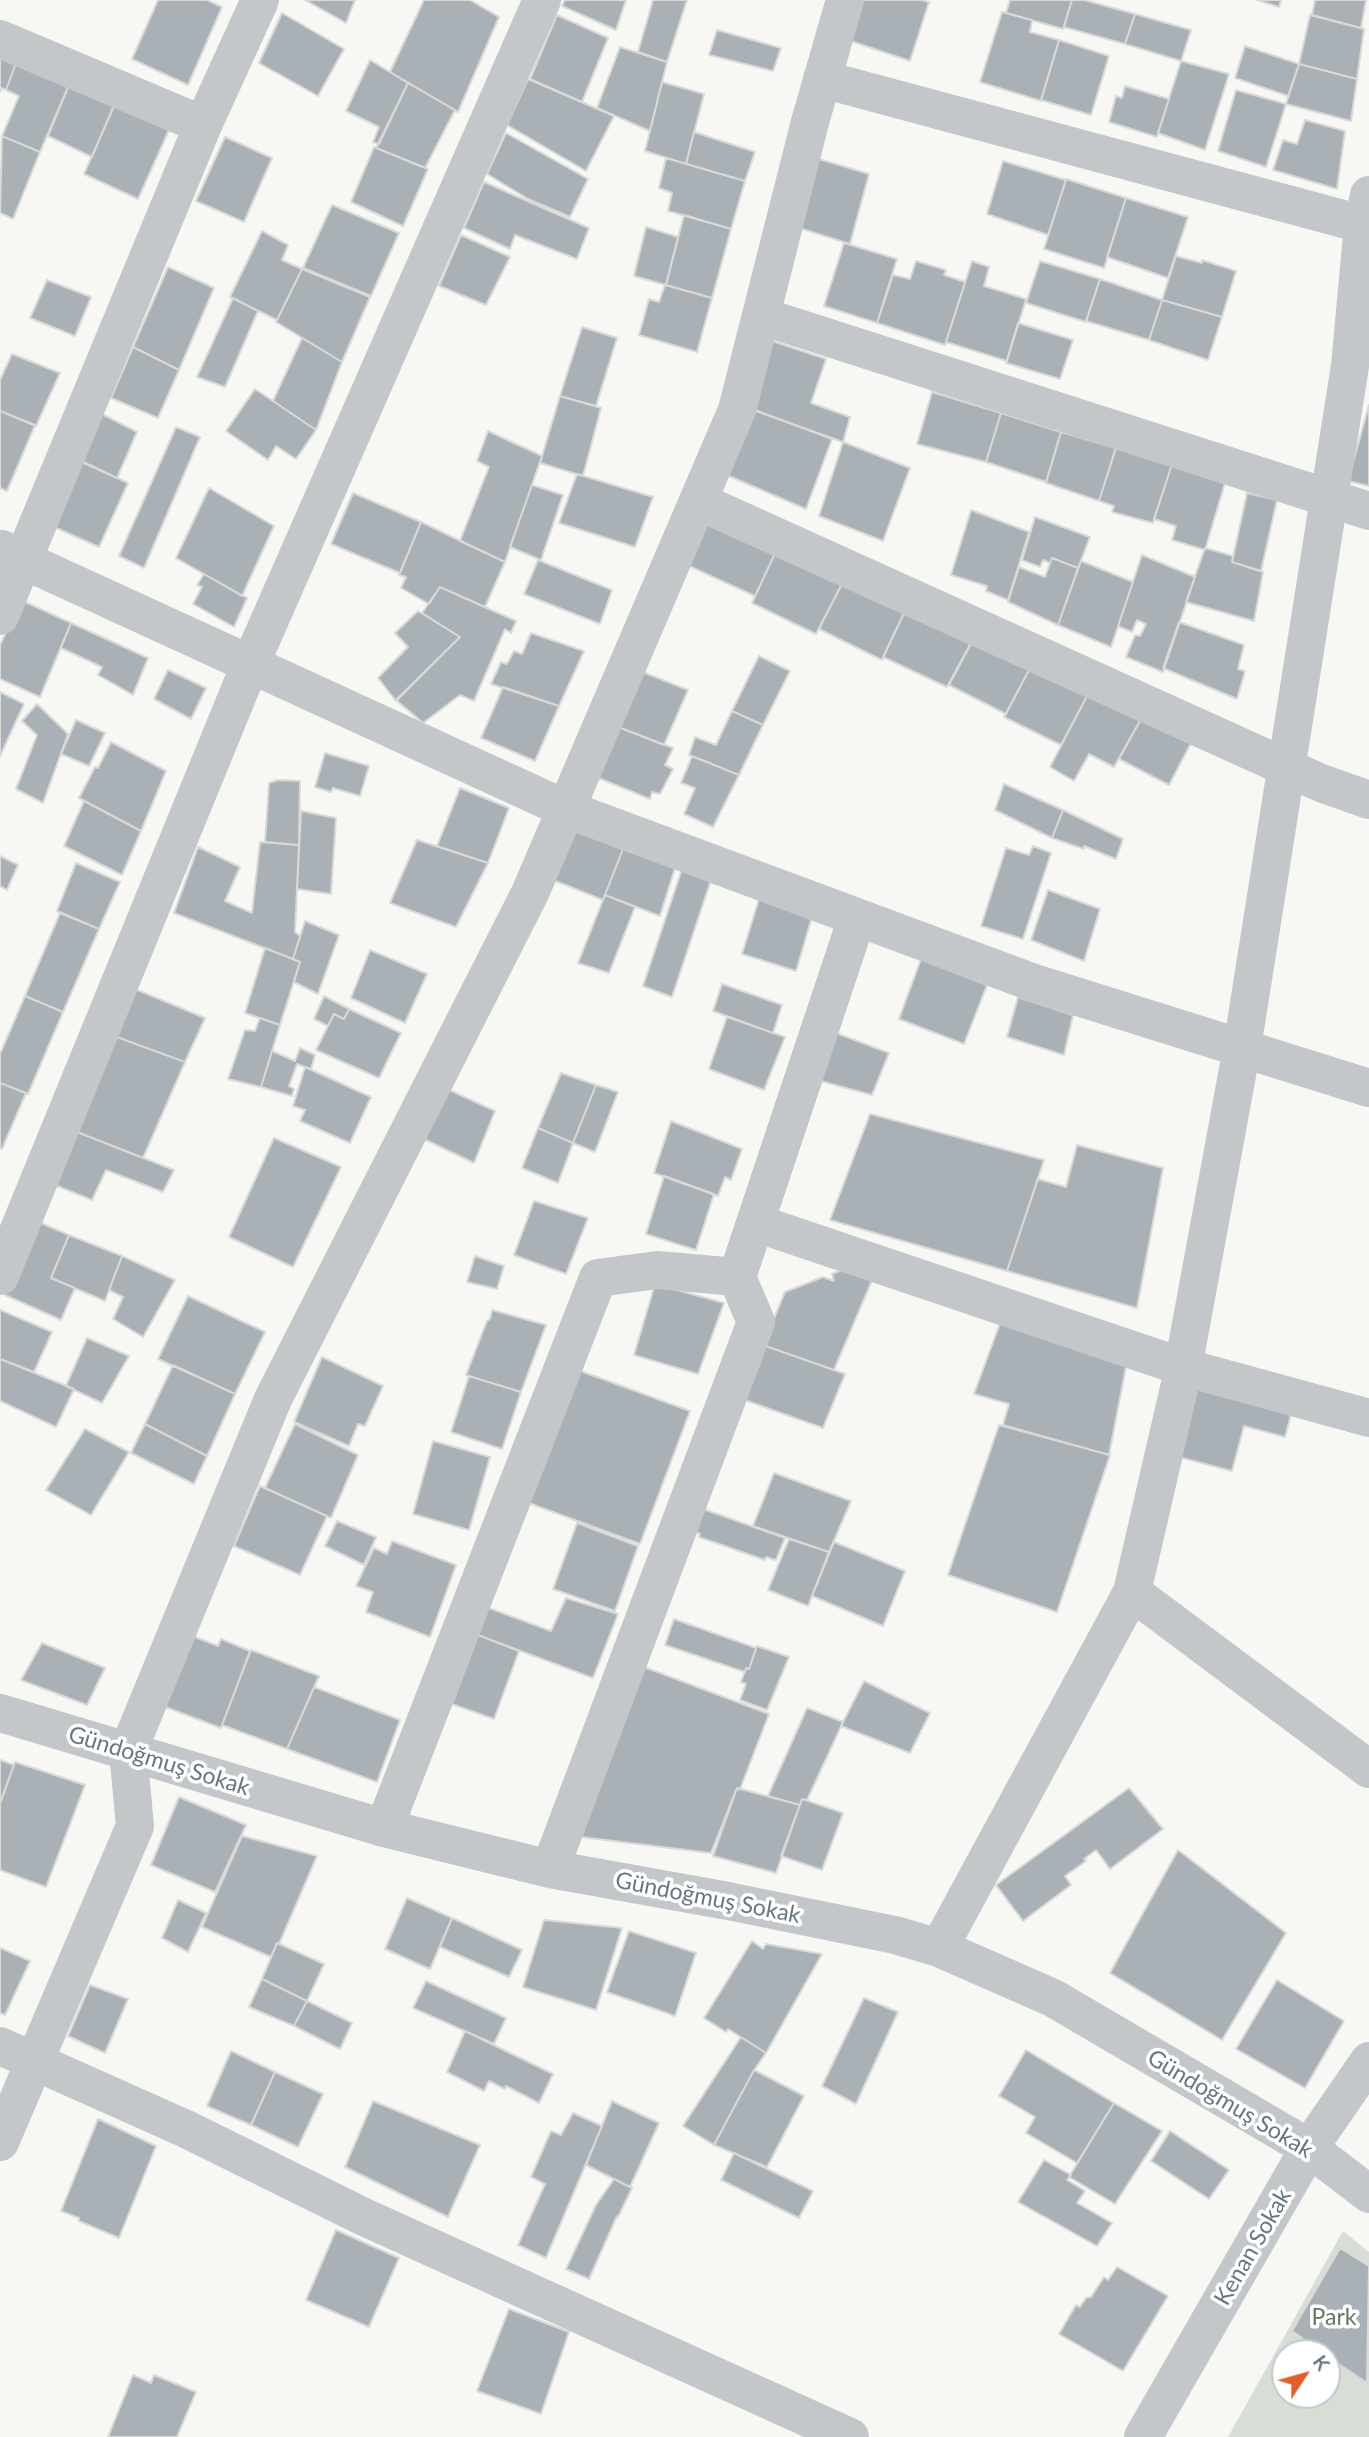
<!DOCTYPE html>
<html>
<head>
<meta charset="utf-8">
<style>
	body { margin:0 }
	#map { position:relative; width:1369px; height:2437px; overflow:hidden; background:#f7f7f4; font-family:Lato,sans-serif }
	canvas { display:block }
	.north { position:absolute; left:1271px; top:2339px; width:70px; height:70px; box-sizing:border-box; background:#fff; border:2px solid #c2c8ce; border-radius:50%; rotate:54deg; font-size:19px; font-weight:700; line-height:28px; text-align:center; color:#667685 }
	.north::after { content:''; display:block; margin:auto; width:24px; height:32px; background:#e25e2a; clip-path:polygon(50% 0,100% 100%,50% 72%,0 100%) }
</style>
</head>
<body>
<div id="map">
<canvas width="1369" height="2437"></canvas>
<div class="north">K</div>
</div>
<script>
const g = document.querySelector('canvas').getContext('2d');
g.lineJoin = 'round';
function paint(path, color) {
  g.fillStyle = color;
  g.fill(path, 'evenodd');
}
function shape(rows) {
  const path = new Path2D();
  for (const r of rows) {
    path.moveTo(r[0], r[1]);
    for (let i = 2; i < r.length; i += 2) path.lineTo(r[i], r[i + 1]);
  }
  return path;
}
function strokePath(path, color, width, dash) {
  g.strokeStyle = color;
  g.lineWidth = width;
  g.lineCap = dash ? 'butt' : 'round';
  g.setLineDash(dash || []);
  g.stroke(path);
}
function label(font, color, halo, rows, align = 'center') {
  g.font = font + ' Lato,sans-serif';
  g.lineWidth = 7;
  g.setLineDash([]);
  g.textBaseline = 'middle';
  g.strokeStyle = halo;
  g.fillStyle = color;
  for (const [text, x, y, turn = 0] of rows) {
    g.save();
    g.translate(x, y);
    g.rotate((+turn || 0) * Math.PI / 180);
    g.textAlign = isNaN(turn) ? turn : align;
    if (halo) g.strokeText(text, 0, 0);
    g.fillText(text, 0, 0);
    g.restore();
  }
}
const green = shape([
	[1343,2231,1369,2252,1369,2437,1228,2437],
	[1285,2353,1327,2353,1327,2395,1285,2395]
]);
const building = shape([
	[158,0,207,0,222,7,188,85,132,59,158,0],
	[305,0,355,0,346,23,305,0],
	[424,0,470,0,499,17,458,112,390,72,424,0],
	[565,0,626,0,616,30,562,6,565,0],
	[653,0,687,0,667,62,638,52,653,0],
	[854,0,922,0,929,2,910,61,842,38,854,0],
	[1010,0,1072,0,1063,29,1006,13,1010,0],
	[1072,0,1084,0,1135,14,1125,44,1064,27,1072,0],
	[1257,0,1281,0,1279,7,1257,0],
	[1315,0,1366,0,1361,28,1312,15,1315,0],
	[1002,12,1032,20,1030,32,1059,40,1041,101,980,82,1002,12],
	[282,13,344,49,318,96,259,63,282,13],
	[1135,14,1191,30,1181,61,1125,44,1135,14],
	[557,15,608,38,582,102,530,79,557,15],
	[1310,15,1364,29,1357,79,1299,64,1310,15],
	[717,30,781,48,773,71,709,55,717,30],
	[1059,40,1109,56,1091,115,1041,100,1059,40],
	[1245,46,1299,64,1288,96,1235,78,1245,46],
	[620,47,667,62,650,131,597,108,620,47],
	[0,56,16,63,6,90,1,88,0,92,0,56],
	[370,60,408,83,379,144,373,142,379,127,346,111,370,60],
	[1181,61,1229,74,1205,150,1158,133,1181,61],
	[16,63,69,85,40,152,2,136,19,96,6,90,16,63],
	[1299,64,1357,79,1351,121,1286,104,1299,64],
	[528,79,614,116,586,171,507,125,528,79],
	[662,82,704,94,686,164,645,151,662,82],
	[408,83,455,110,425,168,376,148,408,83],
	[69,85,114,105,92,157,48,136,69,85],
	[1125,86,1169,99,1157,137,1109,122,1116,96,1122,98,1125,86],
	[1236,90,1286,104,1266,167,1218,151,1236,90],
	[115,104,169,130,138,199,84,174,115,104],
	[1305,120,1345,131,1337,189,1273,170,1283,140,1297,144,1305,120],
	[694,132,755,152,745,181,686,164,694,132],
	[506,133,588,179,570,217,528,199,487,174,506,133],
	[2,136,40,152,13,219,0,213,2,136],
	[225,137,272,158,244,222,196,201,225,137],
	[374,147,428,169,403,226,351,202,374,147],
	[809,156,869,174,850,244,790,225,809,156],
	[666,158,745,181,731,229,668,211,672,193,659,188,666,158],
	[1003,161,1066,180,1048,235,987,214,1003,161],
	[1066,179,1126,198,1104,268,1044,249,1066,179],
	[484,182,589,228,577,259,515,235,510,249,464,228,484,182],
	[1126,198,1188,217,1168,278,1107,257,1126,198],
	[332,205,399,233,371,296,303,268,332,205],
	[684,215,731,229,712,298,666,285,684,215],
	[646,227,678,237,666,285,634,276,646,227],
	[262,231,288,245,282,260,302,269,277,320,230,297,262,231],
	[461,235,510,257,486,305,439,286,461,235],
	[844,243,897,259,877,323,824,306,844,243],
	[1176,256,1202,263,1202,260,1236,271,1222,317,1162,300,1176,256],
	[916,261,946,270,944,275,965,282,945,345,877,323,893,275,910,279,916,261],
	[972,261,989,267,984,286,1026,299,1007,361,946,342,972,261],
	[1040,261,1100,279,1086,322,1026,303,1040,261],
	[168,267,214,288,179,370,133,347,168,267],
	[302,269,370,297,342,362,276,322,302,269],
	[1100,279,1162,300,1149,340,1086,321,1100,279],
	[47,280,91,297,75,336,30,318,47,280],
	[665,285,712,298,697,352,639,335,649,299,659,302,665,285],
	[233,298,258,311,225,387,197,377,233,298],
	[1162,300,1222,317,1208,360,1149,340,1162,300],
	[1018,323,1073,340,1060,379,1006,363,1018,323],
	[582,327,617,338,596,406,560,396,582,327],
	[302,338,342,362,316,430,273,401,302,338],
	[772,341,826,359,811,403,850,417,843,442,747,408,772,341],
	[133,347,179,370,158,418,111,398,133,347],
	[12,354,60,373,36,426,0,411,0,380,12,354],
	[255,389,316,430,296,459,276,446,268,460,226,431,255,389],
	[932,392,1001,413,986,462,917,444,932,392],
	[560,396,601,408,583,476,540,463,560,396],
	[1369,405,1369,486,1348,481,1369,405],
	[747,407,832,439,806,509,722,473,747,407],
	[0,411,35,425,7,491,0,488,0,411],
	[100,413,137,432,117,478,77,460,100,413],
	[1001,413,1061,432,1046,482,986,462,1001,413],
	[176,427,200,437,144,568,119,556,176,427],
	[488,431,542,456,505,562,460,541,489,467,477,461,488,431],
	[1061,432,1116,448,1099,501,1046,483,1061,432],
	[843,442,910,468,883,541,819,516,843,442],
	[1116,447,1172,464,1153,523,1112,512,1114,506,1099,501,1116,447],
	[81,461,128,483,99,547,52,526,81,461],
	[1172,464,1225,483,1205,550,1172,540,1176,526,1154,519,1172,464],
	[577,474,653,497,635,547,559,523,577,474],
	[532,485,563,495,541,560,510,547,532,485],
	[209,488,274,526,242,596,176,558,209,488],
	[353,493,421,522,400,573,331,544,353,493],
	[1247,493,1277,500,1261,571,1232,562,1247,493],
	[971,510,1029,532,1008,600,986,591,987,586,951,575,971,510],
	[1035,517,1090,537,1078,568,1052,558,1050,563,1043,560,1040,567,1022,560,1035,517],
	[710,518,777,549,755,596,689,566,710,518],
	[421,522,505,562,485,607,440,587,429,604,401,588,406,577,399,575,421,522],
	[1205,548,1233,556,1232,562,1263,572,1254,621,1186,602,1205,548],
	[777,549,844,580,816,634,752,603,777,549],
	[1142,555,1195,577,1163,672,1126,657,1135,635,1140,636,1146,624,1137,620,1132,632,1118,626,1142,555],
	[1052,558,1078,568,1058,625,1008,602,1019,567,1045,577,1052,558],
	[538,560,612,590,600,624,524,594,538,560],
	[1081,561,1133,582,1111,647,1058,625,1081,561],
	[204,574,247,598,234,627,193,604,202,587,197,585,204,574],
	[844,580,906,609,882,660,819,629,844,580],
	[440,587,516,621,511,633,505,629,474,701,460,695,423,723,396,700,460,637,422,613,440,587],
	[21,600,71,623,40,697,0,679,0,645,21,600],
	[906,609,972,641,947,687,883,657,906,609],
	[418,611,460,637,396,701,378,678,408,647,395,633,418,611],
	[1179,622,1244,645,1238,669,1245,671,1237,699,1163,668,1179,622],
	[71,623,148,658,133,695,98,675,102,667,61,648,71,623],
	[531,633,584,651,559,706,491,684,501,662,507,664,514,651,522,654,531,633],
	[973,640,1030,668,1006,714,949,685,973,640],
	[759,656,790,671,763,725,732,711,759,656],
	[1030,668,1087,696,1061,745,1004,717,1030,668],
	[168,670,206,688,191,719,154,699,168,670],
	[640,671,688,690,664,745,613,725,640,671],
	[503,687,559,706,535,761,481,738,503,687],
	[0,692,24,704,0,756,0,692],
	[1087,696,1141,719,1114,767,1089,754,1074,781,1050,767,1087,696],
	[37,704,68,734,43,803,16,789,37,735,22,721,37,704],
	[732,711,763,725,739,775,689,755,695,737,716,745,732,711],
	[1141,719,1191,743,1169,785,1119,759,1141,719],
	[76,720,105,733,89,766,61,754,76,720],
	[613,725,673,748,665,765,673,769,660,794,652,792,650,799,591,775,613,725],
	[111,742,166,771,141,831,79,798,95,767,98,768,111,742],
	[325,753,369,766,360,796,333,788,331,792,315,787,325,753],
	[692,756,739,775,713,827,684,814,695,788,681,783,692,756],
	[278,780,300,781,299,845,265,842,269,783,278,780],
	[1004,784,1063,810,1052,838,995,810,1004,784],
	[460,788,509,808,488,863,437,846,460,788],
	[84,801,141,831,122,875,64,846,84,801],
	[1063,810,1123,839,1116,859,1084,846,1084,849,1052,838,1063,810],
	[301,811,336,818,331,894,297,889,301,811],
	[564,827,623,849,603,900,543,876,564,827],
	[417,840,488,863,456,927,390,903,417,840],
	[260,842,299,845,295,932,300,936,293,959,174,913,198,847,240,867,225,901,252,913,260,842],
	[1033,846,1051,853,1023,939,981,926,1006,848,1029,855,1033,846],
	[623,849,675,868,660,916,605,895,623,849],
	[0,856,18,865,7,890,0,886,0,856],
	[76,863,120,882,99,929,57,911,76,863],
	[682,869,711,880,672,997,643,986,682,869],
	[1048,890,1100,909,1084,961,1031,940,1048,890],
	[605,895,635,907,609,973,578,963,605,895],
	[759,899,812,917,796,971,742,954,759,899],
	[60,913,99,929,63,1012,25,996,60,913],
	[305,921,339,935,318,994,294,982,300,962,293,959,305,921],
	[265,948,300,962,280,1025,245,1013,265,948],
	[370,950,427,974,405,1023,351,998,370,950],
	[921,959,987,985,964,1044,899,1019,921,959],
	[722,984,782,1005,773,1033,713,1011,722,984],
	[135,989,205,1018,185,1062,114,1036,135,989],
	[25,996,63,1012,28,1094,0,1083,0,1054,25,996],
	[324,996,349,1009,344,1019,334,1014,328,1026,314,1019,324,996],
	[1018,997,1073,1015,1064,1055,1007,1037,1018,997],
	[349,1009,401,1033,379,1078,316,1050,334,1014,344,1019,349,1009],
	[727,1017,785,1037,764,1090,709,1069,727,1017],
	[260,1018,280,1025,261,1087,228,1079,245,1030,255,1031,260,1018],
	[836,1033,889,1053,872,1095,817,1080,836,1033],
	[114,1036,185,1062,143,1158,72,1130,114,1036],
	[300,1048,315,1055,311,1069,297,1064,289,1086,294,1089,292,1096,261,1087,272,1051,295,1061,300,1048],
	[305,1067,371,1097,350,1143,300,1121,305,1110,293,1106,305,1067],
	[561,1073,596,1085,573,1143,538,1128,561,1073],
	[0,1083,26,1093,2,1149,0,1148,0,1083],
	[596,1085,618,1092,595,1152,573,1143,596,1085],
	[445,1088,495,1111,474,1163,422,1138,445,1088],
	[870,1114,1044,1160,1007,1271,830,1220,870,1114],
	[671,1121,742,1149,731,1180,725,1177,718,1196,654,1173,671,1121],
	[538,1128,573,1143,558,1183,522,1168,538,1128],
	[72,1130,174,1170,163,1192,106,1170,92,1200,50,1183,72,1130],
	[274,1138,341,1167,293,1267,229,1237,274,1138],
	[1077,1145,1163,1168,1137,1308,1007,1271,1038,1179,1066,1187,1077,1145],
	[664,1176,714,1194,696,1250,646,1234,664,1176],
	[534,1201,588,1218,566,1274,514,1255,534,1201],
	[34,1220,69,1235,51,1278,75,1288,61,1320,3,1294,34,1220],
	[69,1235,122,1256,105,1301,51,1278,69,1235],
	[122,1256,175,1280,143,1337,113,1319,123,1297,109,1290,122,1256],
	[475,1256,504,1266,497,1289,467,1282,475,1256],
	[842,1270,873,1278,834,1370,763,1345,785,1292,823,1277,834,1281,832,1274,842,1270],
	[655,1284,724,1303,698,1374,634,1355,655,1284],
	[188,1296,265,1332,235,1394,158,1359,188,1296],
	[0,1310,52,1332,34,1372,0,1359,0,1310],
	[492,1310,546,1325,521,1392,466,1375,487,1321,490,1319,492,1310],
	[1003,1315,1129,1351,1109,1455,1003,1425,1009,1404,974,1394,1003,1315],
	[87,1338,129,1356,102,1403,66,1386,87,1338],
	[763,1345,845,1374,823,1428,742,1399,763,1345],
	[322,1357,383,1386,365,1426,358,1424,349,1446,294,1422,322,1357],
	[0,1359,74,1389,56,1427,0,1401,0,1359],
	[173,1365,235,1394,207,1456,145,1424,173,1365],
	[575,1369,690,1411,640,1544,526,1502,575,1369],
	[1193,1373,1295,1399,1285,1437,1244,1426,1232,1471,1175,1456,1193,1373],
	[469,1376,521,1392,502,1449,451,1432,469,1376],
	[145,1424,207,1456,194,1484,131,1453,145,1424],
	[295,1424,358,1455,331,1518,265,1488,295,1424],
	[999,1425,1110,1455,1057,1612,948,1575,999,1425],
	[85,1429,129,1452,91,1515,46,1490,85,1429],
	[433,1441,490,1457,469,1530,413,1514,433,1441],
	[774,1473,851,1501,829,1552,753,1526,774,1473],
	[260,1486,327,1516,300,1575,234,1546,260,1486],
	[703,1509,785,1538,776,1560,766,1557,765,1560,699,1537,700,1534,694,1531,703,1509],
	[337,1521,376,1537,364,1565,325,1546,337,1521],
	[577,1523,638,1546,615,1611,553,1589,577,1523],
	[789,1539,829,1552,808,1606,768,1590,789,1539],
	[392,1541,456,1565,430,1637,366,1612,373,1592,356,1586,374,1548,387,1554,392,1541],
	[834,1542,905,1571,883,1626,812,1596,834,1542],
	[566,1598,618,1614,593,1678,475,1634,486,1607,551,1631,566,1598],
	[674,1619,756,1648,749,1669,746,1668,745,1672,665,1645,674,1619],
	[190,1635,218,1646,221,1639,250,1651,221,1728,163,1706,190,1635],
	[478,1635,519,1651,494,1719,452,1704,478,1635],
	[42,1643,105,1668,87,1705,21,1680,42,1643],
	[757,1646,789,1657,767,1710,740,1700,746,1684,741,1682,746,1668,749,1669,757,1646],
	[251,1650,319,1676,287,1749,222,1725,251,1650],
	[644,1667,769,1714,740,1789,736,1790,711,1853,581,1837,644,1667],
	[864,1681,930,1713,910,1753,841,1726,864,1681],
	[314,1687,400,1720,377,1782,287,1749,314,1687],
	[807,1708,843,1722,807,1800,802,1799,800,1805,768,1796,807,1708],
	[0,1760,14,1765,0,1804,0,1760],
	[15,1762,85,1785,46,1887,0,1870,0,1803,15,1762],
	[737,1788,800,1805,776,1873,713,1856,737,1788],
	[1129,1788,1163,1829,1110,1869,1096,1850,1084,1859,1086,1861,1065,1876,1071,1885,1023,1921,996,1885,1129,1788],
	[179,1797,246,1825,215,1892,151,1865,179,1797],
	[802,1799,843,1813,822,1870,781,1856,802,1799],
	[242,1836,317,1856,279,1944,277,1943,271,1957,202,1927,242,1836],
	[1178,1850,1286,1933,1222,2040,1110,1973,1178,1850],
	[407,1898,452,1918,430,1969,385,1949,407,1898],
	[178,1900,206,1913,188,1952,162,1938,178,1900],
	[452,1918,522,1950,509,1977,440,1947,452,1918],
	[544,1920,622,1928,596,2010,523,1987,544,1920],
	[629,1931,696,1953,675,2016,607,1992,629,1931],
	[752,1941,763,1949,766,1944,822,1954,766,2053,728,2029,726,2032,704,2018,752,1941],
	[277,1943,324,1964,307,2001,262,1979,277,1943],
	[0,1948,30,1961,5,2015,0,2013,0,1948],
	[262,1979,307,2001,294,2026,249,2007,262,1979],
	[1277,1980,1344,2021,1305,2088,1236,2049,1277,1980],
	[426,1981,506,2018,494,2044,413,2008,426,1981],
	[90,1985,128,1999,105,2053,68,2036,90,1985],
	[864,1998,898,2012,856,2104,822,2086,864,1998],
	[307,2001,352,2023,340,2049,294,2026,307,2001],
	[465,2031,553,2074,539,2103,506,2086,505,2089,489,2081,484,2091,447,2072,465,2031],
	[741,2037,766,2053,754,2070,714,2145,683,2126,741,2037],
	[1026,2050,1114,2103,1077,2163,1026,2133,1035,2117,999,2096,1026,2050],
	[231,2051,275,2072,251,2125,207,2106,231,2051],
	[754,2070,804,2096,767,2167,714,2145,754,2070],
	[275,2072,323,2094,298,2147,251,2125,275,2072],
	[373,2101,480,2145,448,2217,345,2167,373,2101],
	[612,2101,659,2123,630,2187,586,2165,612,2101],
	[1114,2103,1162,2131,1115,2204,1069,2177,1114,2103],
	[573,2113,602,2126,546,2258,518,2245,545,2184,531,2177,551,2131,561,2135,573,2113],
	[98,2119,156,2146,119,2238,79,2221,79,2218,61,2211,98,2119],
	[1170,2131,1229,2170,1209,2199,1151,2161,1170,2131],
	[734,2153,813,2191,799,2218,721,2180,734,2153],
	[1044,2160,1071,2175,1067,2180,1085,2191,1077,2203,1112,2223,1097,2246,1018,2202,1044,2160],
	[614,2179,632,2188,618,2217,617,2216,589,2279,566,2269,596,2205,614,2179],
	[336,2230,399,2258,369,2327,306,2300,336,2230],
	[1340,2248,1369,2266,1367,2383,1327,2356,1327,2353,1323,2353,1292,2331,1340,2248],
	[1117,2267,1168,2296,1123,2371,1059,2334,1076,2305,1080,2307,1086,2298,1091,2297,1104,2277,1108,2280,1117,2267],
	[509,2309,569,2332,541,2414,477,2391,509,2309],
	[133,2375,151,2383,154,2375,196,2392,177,2437,108,2437,133,2375]
]);
const minor = shape([
	[0,39,203,125],
	[822,79,1369,226],
	[761,316,1369,511],
	[698,501,1321,783,1369,800],
	[2,549,23,560,203,125,260,0],
	[0,616,23,560,566,809,1037,984,1369,1088],
	[756,1223,1183,1367,1369,1418],
	[0,1276,250,665,542,0],
	[1132,1592,1369,1769],
	[0,1713,384,1828,550,1869,728,1901,895,1935,939,1948,1053,1998,1309,2148,1369,2194],
	[384,1828,598,1278,657,1270,737,1277,857,918],
	[550,1869,756,1322,737,1277],
	[939,1948,1132,1592,1180,1384,1242,1048,1350,366,1363,224,1369,195],
	[0,2046,186,2129,364,2217,850,2437],
	[0,2142,135,1826,128,1751,273,1399,530,893,737,410,810,122,845,0],
	[1143,2437,1309,2148,1369,2061]
]);
const streetNames = [
	["Gündoğmuş Sokak",159,1761,17],
	["Gündoğmuş Sokak",708,1898,11],
	["Gündoğmuş Sokak",1230,2104,31],
	["Kenan Sokak",1253,2247,-60]
];
const parkNames = [
	["Park",1334,2318]
];
paint(green, '#d8ded5');
paint(building, '#a9b1b7');
strokePath(building, '#d9d9d7', 2);
strokePath(minor, '#c3c7ca', 38);
label('23px', '#667685', '#fff', streetNames);
label('23px', '#657761', '#fff', parkNames);
</script>
</body>
</html>
